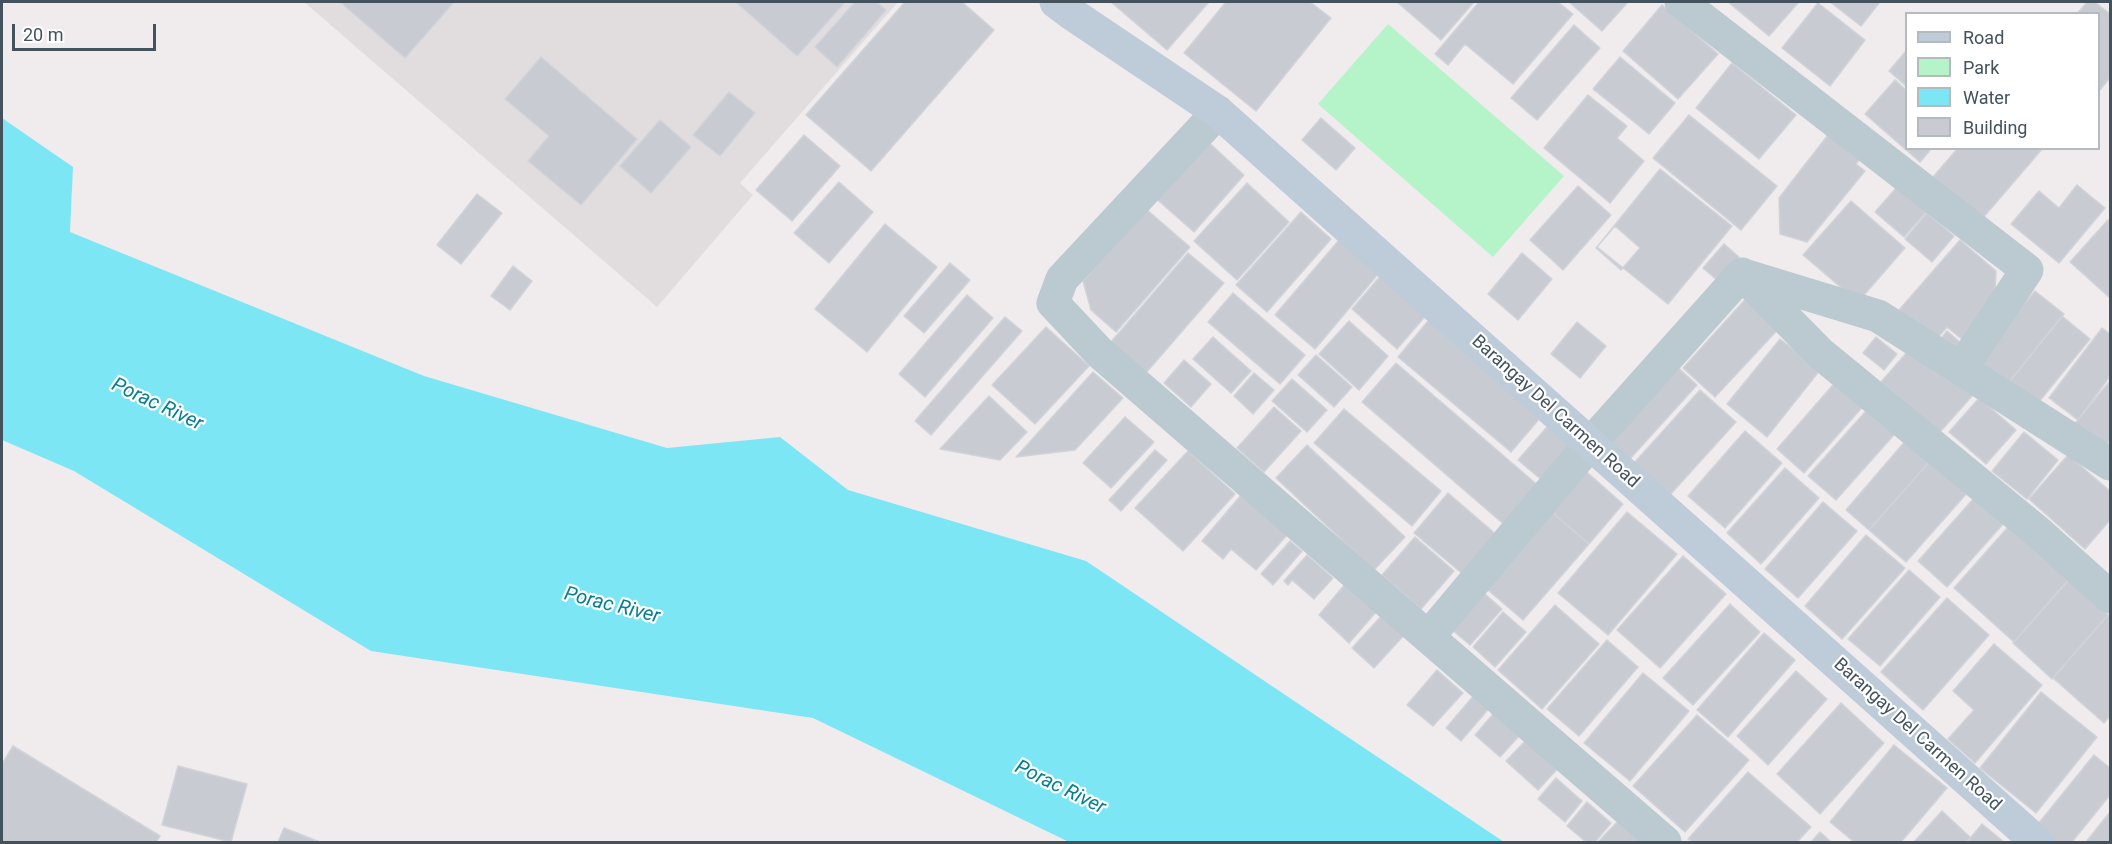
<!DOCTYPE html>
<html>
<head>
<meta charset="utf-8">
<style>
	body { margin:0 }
	#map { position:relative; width:2112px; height:844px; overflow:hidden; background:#f0eced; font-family:Roboto,sans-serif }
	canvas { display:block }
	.frame { position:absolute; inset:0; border:3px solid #43525c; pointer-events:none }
	.legend { position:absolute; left:1905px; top:12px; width:195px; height:138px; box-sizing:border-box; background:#fff; border:2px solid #b4babe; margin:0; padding:8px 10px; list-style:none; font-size:18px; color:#43525c }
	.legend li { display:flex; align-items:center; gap:12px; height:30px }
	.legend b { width:30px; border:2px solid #b4babe }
	.scale { position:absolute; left:12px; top:24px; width:144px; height:27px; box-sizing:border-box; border:3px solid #43525c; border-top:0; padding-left:8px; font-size:18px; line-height:21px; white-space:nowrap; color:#43525c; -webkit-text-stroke:4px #fff; paint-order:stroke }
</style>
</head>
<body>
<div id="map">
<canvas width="2112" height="844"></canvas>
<div class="frame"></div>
<ul class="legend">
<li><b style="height:8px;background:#bdccd8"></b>Road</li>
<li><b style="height:16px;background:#b5f3c8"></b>Park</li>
<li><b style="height:16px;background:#7de6f5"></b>Water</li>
<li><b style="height:16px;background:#c8ccd2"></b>Building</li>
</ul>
<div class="scale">20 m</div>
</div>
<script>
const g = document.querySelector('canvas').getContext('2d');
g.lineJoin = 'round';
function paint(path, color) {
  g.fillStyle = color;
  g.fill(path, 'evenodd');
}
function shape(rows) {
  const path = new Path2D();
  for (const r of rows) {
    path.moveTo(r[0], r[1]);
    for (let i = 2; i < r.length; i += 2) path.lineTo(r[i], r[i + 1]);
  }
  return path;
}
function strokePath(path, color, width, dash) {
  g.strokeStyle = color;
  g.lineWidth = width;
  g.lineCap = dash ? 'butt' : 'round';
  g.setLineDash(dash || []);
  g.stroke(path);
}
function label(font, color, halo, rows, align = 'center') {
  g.font = font + ' Roboto,sans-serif';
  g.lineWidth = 4.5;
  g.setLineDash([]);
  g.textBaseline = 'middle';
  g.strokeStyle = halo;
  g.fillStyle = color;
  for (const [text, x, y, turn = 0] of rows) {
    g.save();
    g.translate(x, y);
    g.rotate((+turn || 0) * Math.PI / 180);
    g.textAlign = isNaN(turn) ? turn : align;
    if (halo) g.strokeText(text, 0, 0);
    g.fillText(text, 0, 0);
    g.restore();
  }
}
const education = shape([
	[304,2,898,2,740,183,753,195,657,307]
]);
const green = shape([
	[1388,24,1564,176,1493,257,1318,104]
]);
const water = shape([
	[2,118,73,167,70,232,424,376,667,448,780,437,848,490,1086,561,1504,842,1069,842,813,718,371,651,74,471,2,440]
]);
const building = shape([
	[340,2,454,2,405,58,340,2],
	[736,2,845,2,797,56,736,2],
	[855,2,877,2,886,10,837,67,815,47,855,2],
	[905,2,962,2,994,30,871,171,806,115,905,2],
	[1111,2,1209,2,1167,50,1111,2],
	[1226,2,1310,2,1331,18,1256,111,1184,53,1226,2],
	[1397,2,1474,2,1441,40,1397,2],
	[1479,2,1558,2,1573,14,1513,84,1465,44,1448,65,1435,54,1479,2],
	[1569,2,1628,2,1602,31,1569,2],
	[1728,2,1799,2,1769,36,1728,2],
	[1830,2,1880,2,1861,26,1830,2],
	[2087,2,2095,2,2110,14,2110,78,2098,92,2098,14,2077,14,2087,2],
	[1818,3,1865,40,1830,86,1782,48,1818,3],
	[1662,5,1718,54,1678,99,1623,51,1662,5],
	[1574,25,1600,48,1537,120,1511,98,1574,25],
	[1906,51,1906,86,1889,71,1906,51],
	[541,57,637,139,581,205,528,161,549,136,505,99,541,57],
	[1620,57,1675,103,1649,134,1593,89,1620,57],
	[1732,63,1796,115,1759,159,1696,108,1732,63],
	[1895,80,1906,90,1906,148,1932,148,1920,162,1865,114,1895,80],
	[729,92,755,113,720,156,693,135,729,92],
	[1588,95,1627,126,1617,138,1644,161,1610,203,1544,148,1588,95],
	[1689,115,1777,186,1741,230,1653,158,1689,115],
	[1321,118,1355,148,1336,170,1302,140,1321,118],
	[660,120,691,147,651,193,620,166,660,120],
	[1831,131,1862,156,1856,164,1865,171,1807,242,1780,234,1779,198,1831,131],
	[804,135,840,166,792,221,756,190,804,135],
	[1204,138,1244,175,1194,232,1152,195,1204,138],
	[1958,148,2043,148,1982,219,1933,177,1958,148],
	[1660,169,1732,226,1668,304,1597,247,1660,169],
	[839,182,873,212,829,263,794,233,839,182],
	[1247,183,1289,222,1237,280,1194,241,1247,183],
	[2077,185,2105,208,2059,263,2011,224,2039,191,2059,208,2077,185],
	[1578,186,1611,215,1563,270,1530,240,1578,186],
	[1897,187,1926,212,1904,237,1875,212,1897,187],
	[477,194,502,213,461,264,437,245,477,194],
	[1851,201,1905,248,1858,302,1803,255,1851,201],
	[1146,209,1190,247,1116,332,1091,310,1083,281,1146,209],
	[1301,212,1331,239,1267,312,1236,285,1301,212],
	[1927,213,1954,236,1932,262,1905,239,1927,213],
	[2108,220,2110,223,2110,298,2070,262,2108,220],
	[885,224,937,267,867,352,815,309,885,224],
	[1615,226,1640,248,1621,270,1596,248,1615,226],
	[1339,240,1379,273,1315,349,1275,315,1339,240],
	[1960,240,1996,271,1994,306,1964,341,1947,327,1935,341,1899,310,1960,240],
	[1724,244,1739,257,1718,281,1703,268,1724,244],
	[1188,253,1224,283,1145,374,1110,343,1188,253],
	[1522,253,1552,279,1518,320,1488,294,1522,253],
	[950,263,970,280,924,333,904,316,950,263],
	[513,266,532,281,510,310,491,296,513,266],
	[1383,273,1428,313,1397,349,1352,309,1383,273],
	[2035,291,2064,314,2006,386,1976,362,2035,291],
	[1233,293,1305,355,1280,384,1208,322,1233,293],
	[1751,293,1784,323,1715,397,1683,368,1751,293],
	[967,295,993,318,925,397,899,374,967,295],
	[1433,315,1546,411,1511,452,1398,357,1433,315],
	[2062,316,2090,339,2034,408,2006,386,2062,316],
	[1005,317,1022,331,931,435,915,421,1005,317],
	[1349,321,1388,356,1359,390,1319,354,1349,321],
	[1577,322,1606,346,1580,378,1551,354,1577,322],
	[1046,327,1089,366,1035,424,992,385,1046,327],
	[2102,328,2110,334,2110,376,2078,420,2049,398,2102,328],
	[1947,331,1961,343,1953,353,1939,341,1947,331],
	[1213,337,1251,371,1231,393,1193,359,1213,337],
	[1876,337,1897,354,1884,370,1863,353,1876,337],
	[1780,339,1820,370,1767,437,1727,404,1780,339],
	[1914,344,1973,395,1940,432,1881,382,1914,344],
	[1316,355,1352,387,1334,407,1298,375,1316,355],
	[1184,360,1211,384,1191,407,1164,383,1184,360],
	[1396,363,1541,488,1507,527,1362,402,1396,363],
	[1673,363,1697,385,1629,460,1605,438,1673,363],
	[1093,372,1123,398,1075,450,1016,457,1093,372],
	[1254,373,1274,390,1253,414,1234,396,1254,373],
	[1839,378,1866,403,1804,473,1777,449,1839,378],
	[1292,379,1327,410,1307,432,1272,401,1292,379],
	[2110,381,2110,440,2100,452,2072,427,2110,381],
	[1700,390,1736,422,1669,496,1634,463,1700,390],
	[989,396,1027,432,1000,460,940,449,989,396],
	[1979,398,2016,430,1986,464,1949,432,1979,398],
	[1874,402,1901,427,1836,500,1808,476,1874,402],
	[1274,407,1301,431,1264,472,1237,448,1274,407],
	[1344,409,1441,491,1412,526,1314,443,1344,409],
	[1125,417,1154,442,1111,488,1083,463,1125,417],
	[1554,419,1578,440,1543,481,1518,460,1554,419],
	[1745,431,1782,463,1725,528,1688,496,1745,431],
	[2024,432,2058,460,2027,499,1992,471,2024,432],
	[1907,439,1931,460,1869,530,1846,510,1907,439],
	[1307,445,1405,537,1374,570,1276,478,1307,445],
	[1155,450,1167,460,1121,511,1109,500,1155,450],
	[1188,451,1235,494,1183,551,1135,508,1188,451],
	[2068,455,2110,491,2110,520,2085,549,2029,499,2068,455],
	[1931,460,1968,492,1906,562,1869,530,1931,460],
	[1582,468,1623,504,1589,544,1547,508,1582,468],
	[1785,468,1819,498,1761,564,1727,533,1785,468],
	[1448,493,1498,536,1465,576,1414,533,1448,493],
	[1242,494,1288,534,1256,570,1231,549,1223,559,1202,541,1242,494],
	[1975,497,2004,523,1947,587,1918,561,1975,497],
	[1823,502,1857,531,1798,598,1765,569,1823,502],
	[1547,508,1589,544,1523,620,1481,584,1547,508],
	[1627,512,1677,554,1608,635,1558,593,1627,512],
	[2009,526,2069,579,2014,642,1954,588,2009,526],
	[1866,535,1905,568,1842,639,1805,606,1866,535],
	[1415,537,1454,571,1421,609,1382,575,1415,537],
	[1290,541,1302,551,1273,585,1261,574,1290,541],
	[1307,555,1333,578,1314,599,1292,580,1288,585,1284,581,1307,555],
	[1683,556,1726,594,1660,668,1617,630,1683,556],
	[1909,570,1940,597,1880,666,1848,639,1909,570],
	[2069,580,2108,615,2052,679,2013,643,2069,580],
	[1346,583,1377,611,1349,643,1319,615,1346,583],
	[1477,587,1502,609,1470,645,1451,629,1477,587],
	[1947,598,1989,635,1923,710,1881,672,1947,598],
	[1730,604,1760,632,1693,705,1663,678,1730,604],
	[1555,605,1599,644,1542,709,1498,670,1555,605],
	[1503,612,1526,632,1495,667,1473,647,1503,612],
	[1384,613,1406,633,1374,668,1352,648,1384,613],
	[2108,615,2110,617,2110,716,2104,723,2053,678,2108,615],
	[1764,633,1795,660,1728,737,1697,710,1764,633],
	[1607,640,1638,667,1579,736,1547,709,1607,640],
	[1994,644,2042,685,1975,763,1948,739,1974,710,1953,691,1994,644],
	[1437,670,1463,693,1433,726,1407,705,1437,670],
	[1796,671,1827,699,1768,765,1737,736,1796,671],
	[1643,673,1689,711,1630,781,1584,743,1643,673],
	[2041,692,2097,737,2036,813,1980,768,2041,692],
	[1476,693,1491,706,1461,741,1446,728,1476,693],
	[1841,703,1884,743,1820,814,1777,774,1841,703],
	[1494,713,1520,735,1500,757,1475,735,1494,713],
	[1697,715,1749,760,1685,832,1633,786,1697,715],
	[1529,737,1561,765,1538,790,1506,761,1529,737],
	[1894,745,1947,788,1901,842,1854,842,1830,822,1894,745],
	[13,746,160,836,156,842,2,842,2,764,13,746],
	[2094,755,2110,768,2110,795,2072,842,2051,842,2034,829,2094,755],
	[178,766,247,784,231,842,162,825,178,766],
	[1748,772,1811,827,1797,842,1693,842,1688,839,1748,772],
	[1556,778,1582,801,1565,822,1538,799,1556,778],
	[1587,802,1611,823,1595,842,1586,842,1567,826,1587,802],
	[1942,811,1971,838,1966,842,1914,842,1942,811],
	[2110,812,2110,842,2086,842,2110,812],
	[1623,816,1651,842,1598,842,1623,816],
	[1982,824,2004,842,1967,842,1982,824],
	[284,828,320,842,278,842,284,828],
	[1820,832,1831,842,1811,842,1820,832]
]);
const street = shape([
	[1681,2,2027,270,1961,369],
	[1218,112,1062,279,1053,303,1099,352,1665,842],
	[1742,274,1820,353,2039,533,2110,597],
	[1747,276,1878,316,2110,464],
	[1428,637,1590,444,1742,274]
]);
const secondary = shape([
	[1056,2,1072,14,1218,112,2037,842]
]);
const streetNames = [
	["Barangay Del Carmen Road",1555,412,42],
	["Barangay Del Carmen Road",1917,735,42]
];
const waterNames = [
	["Porac River",157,405,25],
	["Porac River",612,606,14],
	["Porac River",1060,788,26]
];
paint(education, '#e1dddf');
paint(green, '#b5f3c8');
paint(water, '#7de6f5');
paint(building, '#c8ccd2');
strokePath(building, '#d0d3d9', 1.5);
strokePath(street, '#bbc9d1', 33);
strokePath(secondary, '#bdccd8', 33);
label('18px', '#43525c', '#fff', streetNames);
label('italic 20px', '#037f92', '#fff', waterNames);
</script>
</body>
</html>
